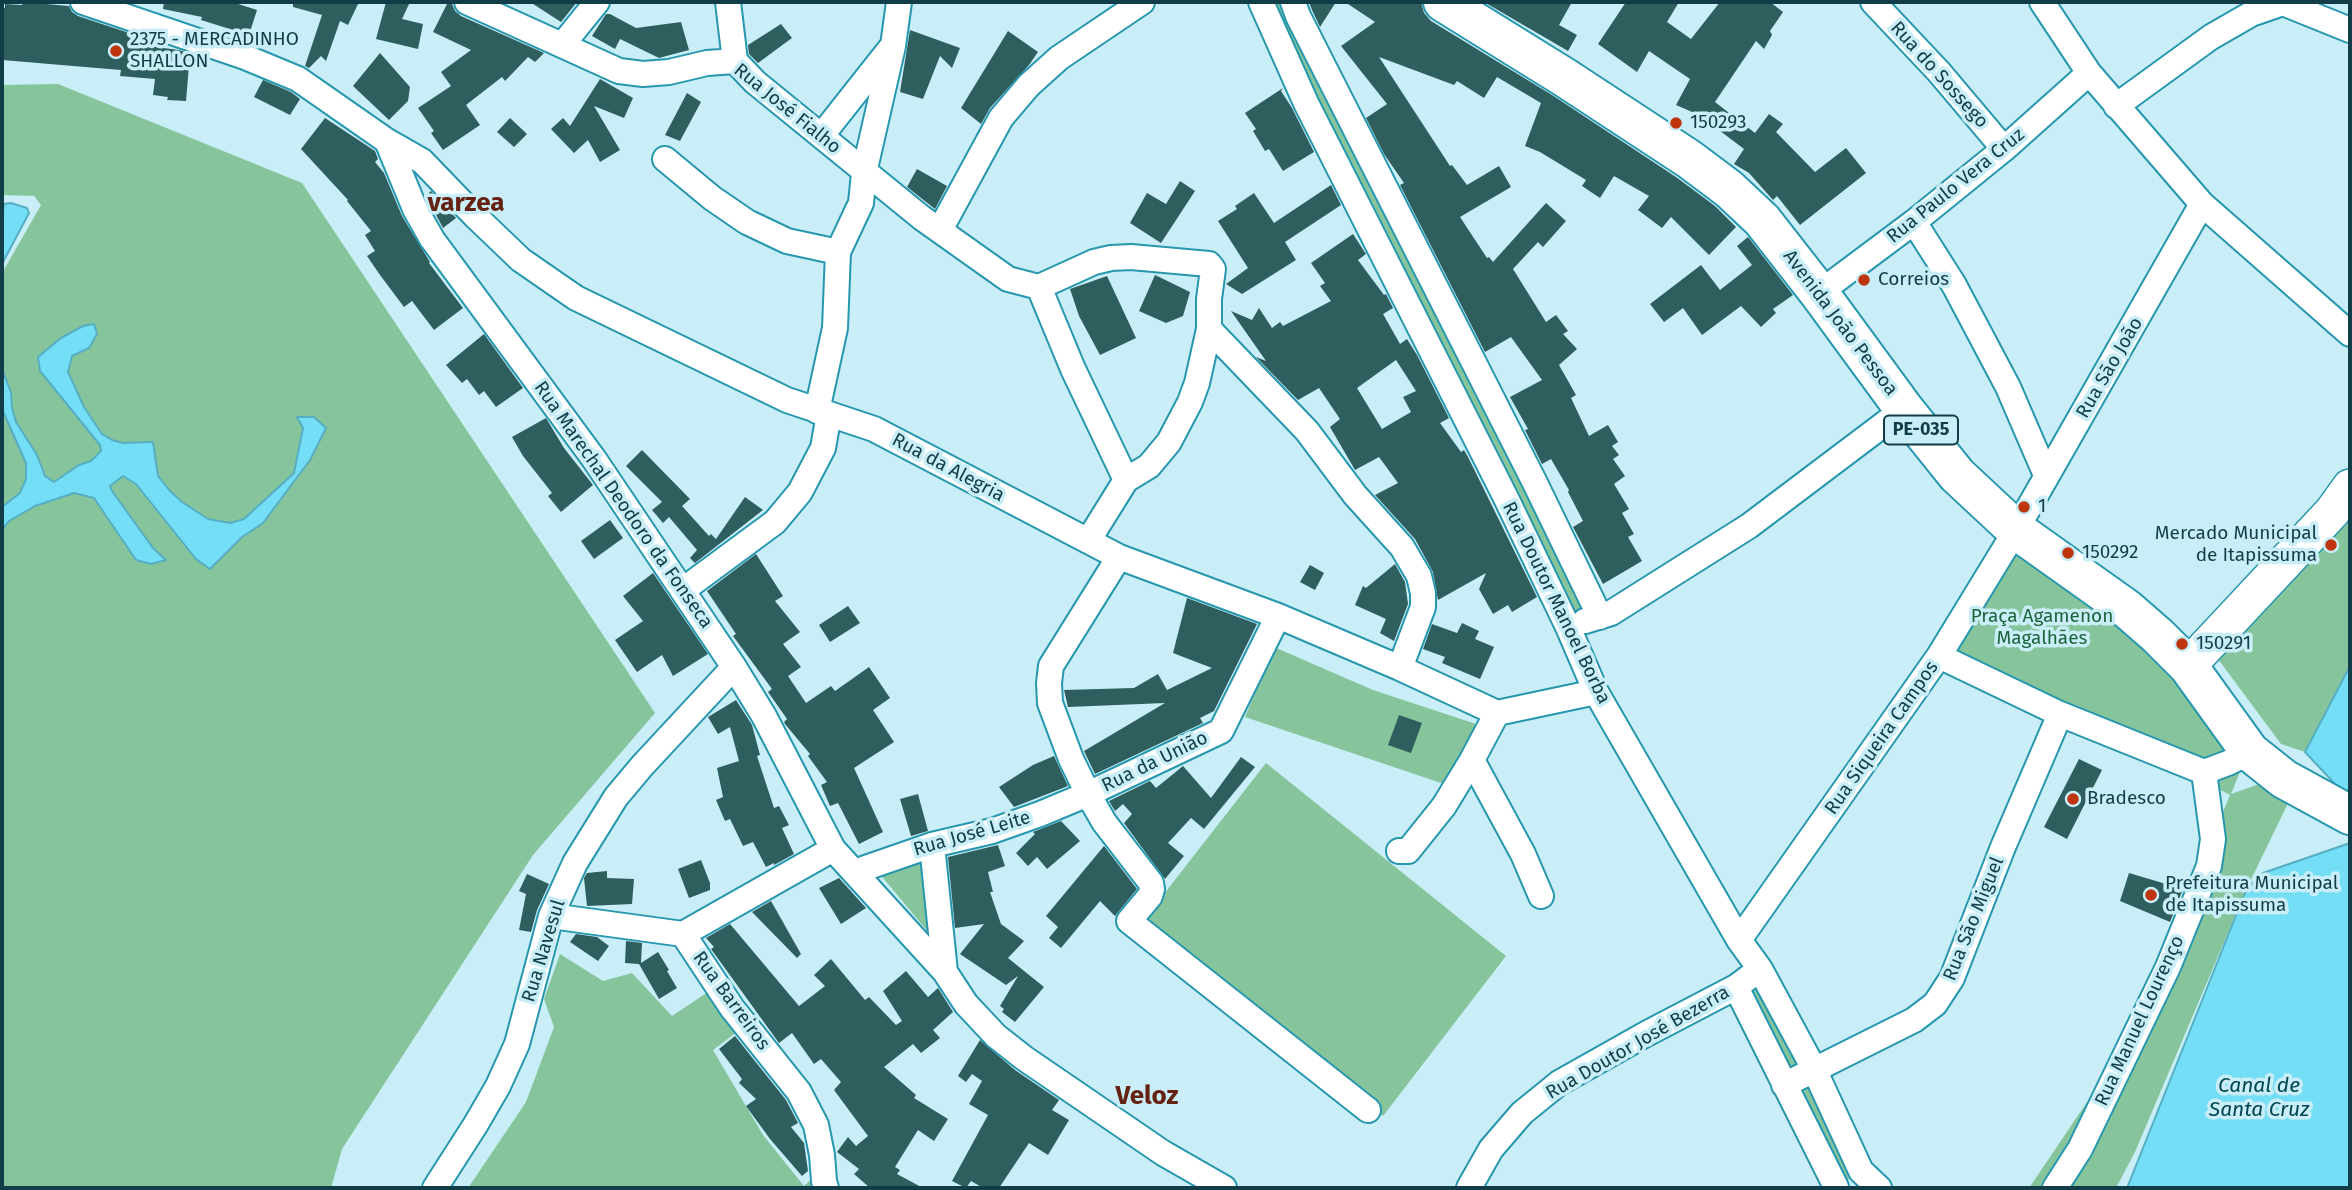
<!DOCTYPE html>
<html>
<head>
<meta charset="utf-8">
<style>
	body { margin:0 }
	#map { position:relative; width:2352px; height:1190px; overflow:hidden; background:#c9eef7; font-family:"Fira Sans",sans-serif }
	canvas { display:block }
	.frame { position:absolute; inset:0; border:4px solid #103d47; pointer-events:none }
</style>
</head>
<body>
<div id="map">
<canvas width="2352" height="1190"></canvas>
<div class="frame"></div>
</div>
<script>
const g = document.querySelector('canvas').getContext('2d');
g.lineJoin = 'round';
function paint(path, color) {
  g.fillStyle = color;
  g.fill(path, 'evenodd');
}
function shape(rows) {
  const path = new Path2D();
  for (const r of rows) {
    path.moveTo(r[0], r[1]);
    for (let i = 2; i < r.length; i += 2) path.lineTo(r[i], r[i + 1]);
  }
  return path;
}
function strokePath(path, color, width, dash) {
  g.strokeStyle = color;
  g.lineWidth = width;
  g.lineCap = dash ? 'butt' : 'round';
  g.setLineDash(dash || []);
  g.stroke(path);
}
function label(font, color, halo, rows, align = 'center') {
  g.font = font + ' "Fira Sans",sans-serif';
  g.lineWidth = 7;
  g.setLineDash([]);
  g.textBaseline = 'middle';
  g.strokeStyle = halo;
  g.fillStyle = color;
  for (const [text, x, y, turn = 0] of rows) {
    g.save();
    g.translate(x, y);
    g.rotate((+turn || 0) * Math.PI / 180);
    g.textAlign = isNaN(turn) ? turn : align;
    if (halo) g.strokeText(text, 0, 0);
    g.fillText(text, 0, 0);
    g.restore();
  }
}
const green = shape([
	[1266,2,1296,2,1610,612,1581,633],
	[58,84,302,183,655,713,533,855,342,1149,331,1188,3,1188,2,273,41,205,34,196,2,195,2,85],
	[2350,503,2350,666,2305,752,2281,744,2212,651],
	[2024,543,2085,583,2250,747,2231,794,2262,783,2291,797,2247,888,2135,1152,2116,1188,2029,1188,2129,1040,2230,795,1953,650],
	[1274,647,1373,690,1476,724,1450,786,1245,717],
	[1266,763,1506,956,1383,1116,1139,926],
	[925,858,943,950,879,873],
	[560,954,603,981,632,973,672,1016,714,988,745,1026,713,1050,763,1135,804,1186,819,1173,828,1188,468,1188,526,1102,554,1027,544,999],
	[1765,968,1871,1169,1830,1188,1736,982]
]);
const water = shape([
	[11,203,27,208,29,213,2,264,2,219,4,204,11,203],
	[94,324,97,334,89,348,72,356,68,372,84,407,102,434,112,440,123,443,153,442,158,476,170,491,182,502,208,519,230,523,244,519,294,473,303,428,297,417,314,417,326,428,310,460,263,523,242,537,210,569,196,559,136,484,123,476,110,486,112,491,153,548,166,560,151,564,136,560,94,498,74,493,35,506,9,521,2,530,2,507,20,493,26,479,26,463,2,409,2,369,11,392,12,408,16,422,37,455,45,476,54,482,79,465,91,461,101,451,100,445,40,371,38,357,61,338,83,326,94,324],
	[2350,666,2350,800,2305,752,2350,666],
	[2350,843,2350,1188,2127,1188,2247,888,2263,873,2350,843]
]);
const building = shape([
	[23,2,69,6,72,12,78,16,141,37,140,45,179,50,190,54,186,101,167,100,168,97,153,95,155,79,120,76,121,70,2,60,2,7,5,8,5,4,22,5],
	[164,2,232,2,257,10,249,35,201,20,202,17,163,9],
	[293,2,359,2,348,25,340,21,326,61,321,56,309,68,305,66,322,15,293,7],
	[386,2,410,2,402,19,423,24,418,49,376,39],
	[448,2,452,4,455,11,461,16,544,53,535,62,528,57,505,81,502,77,466,105,480,125,443,150,431,133,434,131,418,108,451,86,441,72,471,50,433,32],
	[530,2,577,2,561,22],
	[1309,2,1336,2,1320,27,1312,10],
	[1345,2,1421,2,1424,13,1431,21,1552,95,1676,177,1715,206,1736,227,1709,255,1671,217,1662,228,1638,210,1649,196,1614,176,1600,198,1582,186,1586,180,1540,152,1525,146,1541,103,1497,77,1484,98,1457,81,1454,85,1379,57,1450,166,1452,165,1467,185,1499,166,1511,187,1460,217,1487,258,1489,257,1493,262,1546,203,1566,221,1543,247,1538,242,1513,269,1546,322,1556,315,1568,331,1563,334,1577,349,1559,365,1576,395,1571,398,1589,436,1608,425,1618,442,1612,446,1619,455,1613,459,1625,476,1614,484,1629,509,1622,513,1634,534,1628,537,1642,561,1603,584,1573,527,1583,521,1568,492,1569,490,1551,459,1542,464,1525,430,1528,429,1510,397,1542,380,1511,337,1485,352,1400,185,1404,183,1384,154,1366,118,1387,104,1341,46,1375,22],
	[1484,2,1572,2,1559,25,1577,35,1568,51],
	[1626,2,1679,2,1667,22,1691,39,1720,2,1770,2,1783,12,1770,31,1772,35,1764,49,1756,41,1715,102,1755,133,1769,114,1783,124,1776,132,1815,172,1846,148,1866,173,1800,225,1777,196,1773,200,1749,173,1734,164,1744,149,1699,115,1676,105,1690,79,1649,51,1637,72,1598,44],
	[606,14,610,14,636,28,681,22,689,50,659,58,620,39,615,49,592,36],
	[781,24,792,38,758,63,749,54,748,45],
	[910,30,960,48,952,68,940,56,923,99,900,92],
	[1008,31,1038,52,1029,65,990,108,981,124,961,108],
	[380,53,410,87,408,101,389,120,353,86],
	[600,79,633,98,624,118,594,106,620,150,600,162,588,140,574,153,551,129,563,118,570,126],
	[263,80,291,92,300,99,290,115,254,97],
	[1283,88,1281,91,1292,108,1314,152,1283,171,1269,149,1265,151,1253,131,1256,129,1245,113],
	[687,93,701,102,680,141,665,135],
	[325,118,375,151,378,159,375,162,384,173,402,216,430,262,429,263,463,308,434,330,412,301,404,307,380,275,367,256,375,251,365,235,371,231,347,201,348,200,301,149],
	[510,118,527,134,514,147,497,132],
	[917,169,947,186,935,209,907,187],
	[1180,181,1195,191,1161,243,1130,223,1147,193,1166,204],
	[1331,185,1341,205,1285,242,1296,260,1242,294,1226,284,1248,268,1218,221,1237,209,1235,206,1254,193,1274,223],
	[431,191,456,218,443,228,426,196],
	[1353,234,1366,254,1358,260,1384,295,1386,294,1393,308,1383,314,1400,344,1407,339,1417,355,1449,418,1440,423,1461,452,1464,450,1468,457,1537,597,1512,612,1508,605,1493,614,1479,589,1486,573,1438,600,1433,572,1415,539,1375,495,1398,483,1379,457,1355,470,1330,427,1340,419,1319,388,1298,400,1256,357,1266,361,1231,311,1252,320,1259,308,1272,328,1280,322,1283,326,1331,301,1320,286,1325,283,1311,263],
	[1396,360,1416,391,1403,397,1411,412,1382,429,1357,388],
	[1748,237,1793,295,1773,309,1776,313,1761,327,1741,306,1702,335,1683,308,1664,322,1650,304,1701,265,1720,290,1752,265,1737,246],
	[1155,275,1190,292,1183,316,1166,323,1139,311],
	[1107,276,1136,338,1100,355,1079,316,1070,289],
	[484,334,523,388,496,407,484,391,479,395,467,379,462,383,446,365],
	[546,418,564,448,593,485,561,512,548,496,552,493,523,456,512,437],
	[642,450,690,499,682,506,709,536,711,534,716,539,745,497,763,510,695,563,690,558,697,550,669,517,663,523,652,510,662,502,626,466],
	[610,520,623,538,594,559,581,541],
	[756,554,783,596,775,601,800,632,783,644,801,667,788,676,806,703,831,686,835,691,869,667,890,698,873,710,894,742,854,768,883,832,859,844,838,803,830,806,821,785,827,782,808,756,810,754,785,724,784,722,787,719,768,692,772,689,733,636,736,634,707,591],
	[1395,564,1405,582,1408,604,1394,641,1380,633,1386,619,1355,605,1363,586,1366,588],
	[1310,565,1324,573,1315,590,1300,582],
	[653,573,708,654,673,676,662,655,637,672,615,640,643,621,623,596],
	[1187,598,1257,624,1214,711,1200,718,1203,723,1095,774,1084,751,1165,703,1068,707,1064,690,1134,688,1158,674,1167,690,1212,668,1173,653],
	[848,606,860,623,830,642,819,625],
	[1462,623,1479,631,1475,639,1494,647,1480,679,1442,663,1445,657,1423,649,1432,624,1457,633],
	[736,700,752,725,760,755,757,756,774,808,779,806,789,825,782,828,794,854,774,865,774,863,766,867,753,842,743,846,730,819,725,821,716,800,723,797,717,768,739,761,730,727,718,734,708,717],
	[1399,715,1422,723,1411,753,1388,745],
	[1054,756,1068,786,1014,807,999,787,1033,765],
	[1241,757,1255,767,1204,829,1191,818,1168,843,1184,856,1165,879,1124,823,1132,814,1123,804,1115,811,1109,801,1150,781,1156,788,1183,766,1211,798],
	[2079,759,2102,770,2067,839,2044,827],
	[918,794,928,831,911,836,900,799],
	[1061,821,1080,841,1047,869,1037,857,1028,866,1016,853,1035,834,1033,832],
	[998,845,1005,866,988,872,993,892,990,892,1001,924,1024,941,1008,958,1044,987,1015,1022,1002,1012,1004,1009,1000,1006,1018,976,1006,985,960,954,984,924,955,928,948,857],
	[1104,846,1137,889,1115,916,1100,901,1061,948,1049,938,1058,927,1046,916],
	[701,860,710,883,710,890,689,898,678,869],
	[607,871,607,878,634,879,632,904,587,906,584,878,587,873],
	[2129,873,2183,889,2170,922,2120,901],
	[527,874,549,884,537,910,531,932,519,930,526,894,519,891],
	[839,878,866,908,841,924,819,888],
	[771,901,801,954,797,958,752,912],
	[730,924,799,1006,825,986,814,975,831,959,865,1000,869,997,896,1025,902,1021,883,991,906,971,928,997,938,988,953,1012,933,1030,940,1038,921,1053,913,1044,884,1067,916,1095,914,1098,948,1119,934,1141,918,1130,895,1167,900,1170,897,1174,923,1188,870,1188,854,1174,859,1169,837,1152,848,1137,856,1146,868,1136,834,1090,841,1082,821,1059,814,1064,792,1033,779,1043,711,949,714,947,706,938],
	[576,934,597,937,609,946,598,961,570,942],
	[626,941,642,943,641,963,658,952,669,970,667,971,677,988,659,999,639,964,625,963],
	[735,1036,786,1100,798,1123,791,1127,804,1143,808,1171,802,1176,770,1139,746,1106,756,1099,739,1083,742,1079,719,1049],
	[980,1040,1015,1070,1059,1100,1052,1110,1069,1120,1048,1155,1029,1143,999,1188,983,1188,971,1181,966,1188,952,1181,988,1115,969,1104,982,1081,972,1074,966,1082,958,1076]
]);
const street = shape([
	[83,2,245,57,298,79,387,141,422,161,475,216,521,260,576,298,787,400,874,429,1119,557,1278,616,1400,668,1497,713,1596,692],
	[467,2,619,71,643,74,669,72,707,63,735,61,755,82,922,218,1008,279,1039,287],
	[728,2,735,61],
	[1261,2,1306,103,1506,498,1568,627,1596,692,1739,940,1760,969,1814,1069,1861,1171,1879,1188],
	[1293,2,1298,16,1535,483,1600,617],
	[1873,2,1939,72,2004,149],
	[2042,2,2089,73,2202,204,2350,334],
	[563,44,597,2],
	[2116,106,2211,37,2251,14,2283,3,2350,30],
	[822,135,890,49],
	[387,141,415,209,432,239,594,459,734,667,764,716,833,849,945,972,966,1004,996,1036,1024,1058,1163,1153,1224,1188],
	[665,159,712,198,747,222,787,241,838,252],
	[1914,222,1954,285,2008,387,2046,475],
	[940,230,1001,118,1029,85,1059,58,1142,2],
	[1039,287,1094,262,1111,258,1131,257,1209,264,1213,269,1209,299,1209,329,1197,383,1190,402,1169,442,1149,466,1126,480,1088,541],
	[1039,287,1073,369,1126,480],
	[1819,293,1914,222,2004,149,2089,73],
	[1209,329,1307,431,1355,495,1402,547,1419,576,1423,593,1423,607,1400,668],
	[817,411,835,328,838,252,861,203,864,173,893,46,899,2],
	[1119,557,1051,666,1049,683,1050,703,1071,759,1088,794,1104,822,1151,883,1152,889,1150,896,1129,921,1368,1110],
	[683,590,775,522,800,492,823,448,829,414],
	[1585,621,1611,613,1749,526,1904,409],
	[1939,656,2060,714,2204,772],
	[1472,760,1523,854,1541,896],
	[932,845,945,972],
	[1399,851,1408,851,1444,806,1472,760,1497,713],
	[854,872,932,845,992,831,1040,814,1088,794,1221,731,1278,616],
	[551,916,683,934,732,1008,799,1092,816,1125,822,1155,824,1181,826,1188],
	[683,934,833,849],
	[1739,940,1939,656,2016,530,2202,204],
	[1736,987,1836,1187],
	[1784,1085,1914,1020,1935,1004,1952,978,2003,847,2060,714],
	[435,1188,476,1124,498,1086,517,1044,551,916,575,863,616,797,642,766,734,667],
	[1469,1188,1491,1149,1522,1113,1559,1083,1646,1034,1736,987,1760,969],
	[2055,1188,2080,1149,2168,967,2209,866,2213,839,2204,772,2228,763,2250,752]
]);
const secondary = shape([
	[2188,666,2332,512,2350,487]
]);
const primary = shape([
	[1443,2,1564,77,1689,159,1729,189,1762,220,1819,293,1904,409,1957,475,2016,530,2127,609,2158,636,2188,666,2250,752,2284,779,2350,815]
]);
const markers = [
	[116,51,7,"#bf350e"],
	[1676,123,7,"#bf350e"],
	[1864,280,7,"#bf350e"],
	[2024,507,7,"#bf350e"],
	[2331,545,7,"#bf350e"],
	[2068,553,7,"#bf350e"],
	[2182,644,7,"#bf350e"],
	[2073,799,7,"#bf350e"],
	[2151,895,7,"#bf350e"]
];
const shields = [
	[1921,430,74]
];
const shieldNames = [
	["PE-035",1921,430]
];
const poiNames = [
	["2375 - MERCADINHO",130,40],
	["SHALLON",130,62],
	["150293",1690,123],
	["Correios",1878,280],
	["1",2038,507],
	["Mercado Municipal",2317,534,"right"],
	["de Itapissuma",2317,556,"right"],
	["150292",2082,553],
	["150291",2196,644],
	["Bradesco",2087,799],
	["Prefeitura Municipal",2165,884],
	["de Itapissuma",2165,906]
];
const streetNames = [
	["Rua do Sossego",1939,75,48],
	["Rua José Fialho",787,109,39],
	["Rua Paulo Vera Cruz",1956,186,-39],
	["Avenida João Pessoa",1840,323,53],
	["Rua São João",2110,368,-60],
	["Rua da Alegria",948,468,28],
	["Rua Marechal Deodoro da Fonseca",623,505,55],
	["Rua Doutor Manoel Borba",1556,603,64],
	["Rua Siqueira Campos",1882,738,-55],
	["Rua da União",1155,762,-26],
	["Rua José Leite",972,834,-16],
	["Rua São Miguel",1974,919,-68],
	["Rua Navesul",544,951,-73],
	["Rua Barreiros",731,1001,54],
	["Rua Manuel Lourenço",2140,1021,-65],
	["Rua Doutor José Bezerra",1638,1043,-30]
];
const parkNames = [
	["Praça Agamenon",2042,617],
	["Magalhães",2042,639]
];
const waterNames = [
	["Canal de",2259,1086],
	["Santa Cruz",2259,1110]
];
const districtNames = [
	["varzea",466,204],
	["Veloz",1147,1097]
];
paint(green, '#86c59c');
paint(water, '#74def7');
strokePath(water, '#56aec2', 2);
paint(building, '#2f5e5e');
strokePath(street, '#2697ae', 28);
strokePath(secondary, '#2697ae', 38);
strokePath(primary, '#2697ae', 42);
strokePath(street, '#fff', 24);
strokePath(secondary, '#fff', 35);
strokePath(primary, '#fff', 38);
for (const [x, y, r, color] of markers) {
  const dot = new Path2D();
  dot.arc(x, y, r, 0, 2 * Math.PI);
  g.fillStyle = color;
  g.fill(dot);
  strokePath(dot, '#c9eef7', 2.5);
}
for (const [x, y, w] of shields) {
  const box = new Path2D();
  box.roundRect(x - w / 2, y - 14.5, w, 29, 5);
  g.fillStyle = '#c9eef7';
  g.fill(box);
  strokePath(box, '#103d47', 2);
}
label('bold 18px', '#103d47', null, shieldNames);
label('19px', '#103d47', '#c9eef7', poiNames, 'left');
label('19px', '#103d47', '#c9eef7', streetNames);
label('19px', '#1c643d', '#c9eef7', parkNames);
label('italic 21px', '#004653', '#c9eef7', waterNames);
label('bold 26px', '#652212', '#c9eef7', districtNames);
</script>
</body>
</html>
